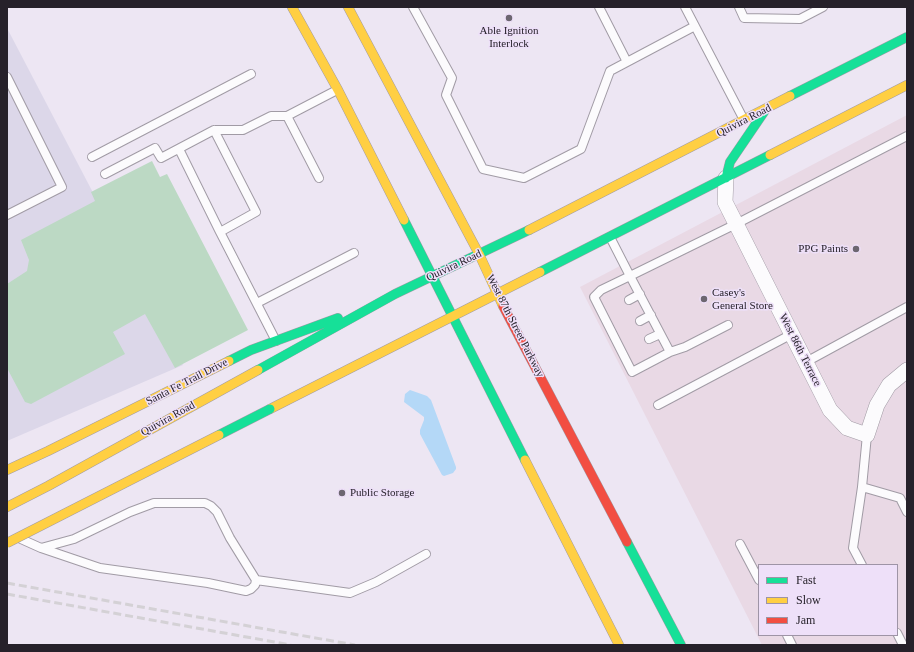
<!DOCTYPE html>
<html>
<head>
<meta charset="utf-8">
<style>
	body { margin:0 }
	#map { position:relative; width:914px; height:652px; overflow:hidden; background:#ede6f3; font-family:Georgia,serif }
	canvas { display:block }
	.frame { position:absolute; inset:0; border:8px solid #26212a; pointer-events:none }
	.legend { position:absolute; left:758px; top:564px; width:140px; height:72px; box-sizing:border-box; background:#eee0f9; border:1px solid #9e94a6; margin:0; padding:5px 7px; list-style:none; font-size:12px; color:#26212a }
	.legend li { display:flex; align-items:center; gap:8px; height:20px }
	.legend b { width:20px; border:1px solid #9e94a6 }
</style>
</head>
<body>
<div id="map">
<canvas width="914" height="652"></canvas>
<div class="frame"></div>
<ul class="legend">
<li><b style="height:5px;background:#16e098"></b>Fast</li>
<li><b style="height:5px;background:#ffcf43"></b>Slow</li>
<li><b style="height:5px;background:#f24e42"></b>Jam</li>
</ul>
</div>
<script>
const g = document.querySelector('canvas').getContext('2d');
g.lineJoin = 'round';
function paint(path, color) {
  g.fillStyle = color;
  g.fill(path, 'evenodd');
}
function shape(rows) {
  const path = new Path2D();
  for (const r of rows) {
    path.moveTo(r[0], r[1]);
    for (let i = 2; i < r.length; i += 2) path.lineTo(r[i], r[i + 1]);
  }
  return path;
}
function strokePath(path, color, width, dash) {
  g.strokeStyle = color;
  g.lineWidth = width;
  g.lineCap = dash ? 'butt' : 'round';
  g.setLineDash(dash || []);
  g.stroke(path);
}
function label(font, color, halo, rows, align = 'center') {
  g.font = font + ' Georgia,serif';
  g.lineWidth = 3;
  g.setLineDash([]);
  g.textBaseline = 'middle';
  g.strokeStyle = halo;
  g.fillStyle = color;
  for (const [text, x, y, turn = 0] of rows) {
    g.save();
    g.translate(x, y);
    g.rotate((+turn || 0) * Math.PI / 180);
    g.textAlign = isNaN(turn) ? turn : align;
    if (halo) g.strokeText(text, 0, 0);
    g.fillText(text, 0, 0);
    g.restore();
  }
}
const commercial = shape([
	[907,115,907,645,762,645,580,287],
	[759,565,897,565,897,635,759,635]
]);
const industrial = shape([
	[7,28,183,365,7,441]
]);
const green = shape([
	[152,161,160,177,167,174,248,330,175,368,145,314,113,332,125,354,31,404,25,402,7,368,7,284,27,271,29,260,21,240,95,201,91,192]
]);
const water = shape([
	[410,390,427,396,431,400,456,467,456,469,453,473,444,476,442,475,420,434,420,430,424,420,424,417,404,402,405,394]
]);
const lane = shape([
	[413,7,452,78,446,95,483,169,524,178,581,149,610,71,695,26],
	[599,7,627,62],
	[685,7,744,120],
	[739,7,744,18,800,19,823,7],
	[7,77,62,187,7,215],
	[287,116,319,178],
	[214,130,256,212,220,232,276,341],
	[179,149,220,232],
	[92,157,251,74],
	[105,174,155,148,161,158,214,130,243,130,271,116,287,116,337,90],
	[610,237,630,276,736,224,907,136],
	[630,276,670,352,632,372,594,297,601,290,630,276],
	[629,300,640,294],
	[257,303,354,253],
	[640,321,651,315],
	[649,339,660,334],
	[670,352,685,347,728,325],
	[806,362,907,307],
	[658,405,792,334],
	[867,435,862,487,900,498,907,512],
	[21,539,41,548,100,568,208,583,246,591,251,589,255,585,256,580,230,538,217,512,211,506,205,503,154,503,130,512,74,539,41,548],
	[740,544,759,580],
	[862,565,853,548,862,487],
	[256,580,350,593,376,582,426,554],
	[897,633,903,645],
	[787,635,792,645]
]);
const street = shape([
	[726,178,725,202,830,410,847,428,867,435,877,405,889,385,907,370]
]);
const fast = shape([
	[790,96,907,37],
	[726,178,730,162,764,112],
	[404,220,525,460],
	[540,272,770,155],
	[229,361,251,350,338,318],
	[258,370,395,294,529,230],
	[627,542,681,645]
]);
const slow = shape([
	[292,7,338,90,404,220],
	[348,7,479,254,503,306],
	[770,155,907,85],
	[529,230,790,96],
	[270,409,540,272],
	[525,460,619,645],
	[7,470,48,451,229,361],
	[7,507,48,486,258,370]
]);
const jam = shape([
	[503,306,627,542]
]);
const rail = shape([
	[7,583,355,645],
	[7,594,291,645]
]);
const fastBridge = shape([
	[219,435,270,409]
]);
const slowBridge = shape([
	[7,543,219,435]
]);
const markers = [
	[509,18,4,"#6c6670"],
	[856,249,4,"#6c6670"],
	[704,299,4,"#6c6670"],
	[342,493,4,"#6c6670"]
];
const poiNames = [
	["Able Ignition",509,31,"center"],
	["Interlock",509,44,"center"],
	["PPG Paints",848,249,"right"],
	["Casey's",712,293],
	["General Store",712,306],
	["Public Storage",350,493]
];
const streetNames = [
	["Quivira Road",744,121,-27],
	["Quivira Road",454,266,-25],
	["West 87th Street Parkway",515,326,63],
	["West 86th Terrace",800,350,63],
	["Santa Fe Trail Drive",187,382,-27],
	["Quivira Road",168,419,-29]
];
paint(commercial, '#e9d9e5');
paint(industrial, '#dcd7e9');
paint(green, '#bcd9c4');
paint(water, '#b4d8f7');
strokePath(lane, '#a19ba5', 10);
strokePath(street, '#a19ba5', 16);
strokePath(fast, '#a19ba5', 10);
strokePath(slow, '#a19ba5', 10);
strokePath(jam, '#a19ba5', 10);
strokePath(lane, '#fcfbfd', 8);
strokePath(street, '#fcfbfd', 15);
strokePath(fast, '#16e098', 9);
strokePath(slow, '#ffcf43', 9);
strokePath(jam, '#f24e42', 9);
strokePath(rail, '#d4d1d5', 3, [8, 4]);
strokePath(fastBridge, '#a19ba5', 10, []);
strokePath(slowBridge, '#a19ba5', 10, []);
strokePath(fastBridge, '#16e098', 9);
strokePath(slowBridge, '#ffcf43', 9);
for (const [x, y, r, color] of markers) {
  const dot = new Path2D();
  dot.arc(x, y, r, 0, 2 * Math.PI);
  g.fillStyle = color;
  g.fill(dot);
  strokePath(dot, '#eee0f9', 1.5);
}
label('11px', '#26212a', '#eee0f9', poiNames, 'left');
label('11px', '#26212a', '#eee0f9', streetNames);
</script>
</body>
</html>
